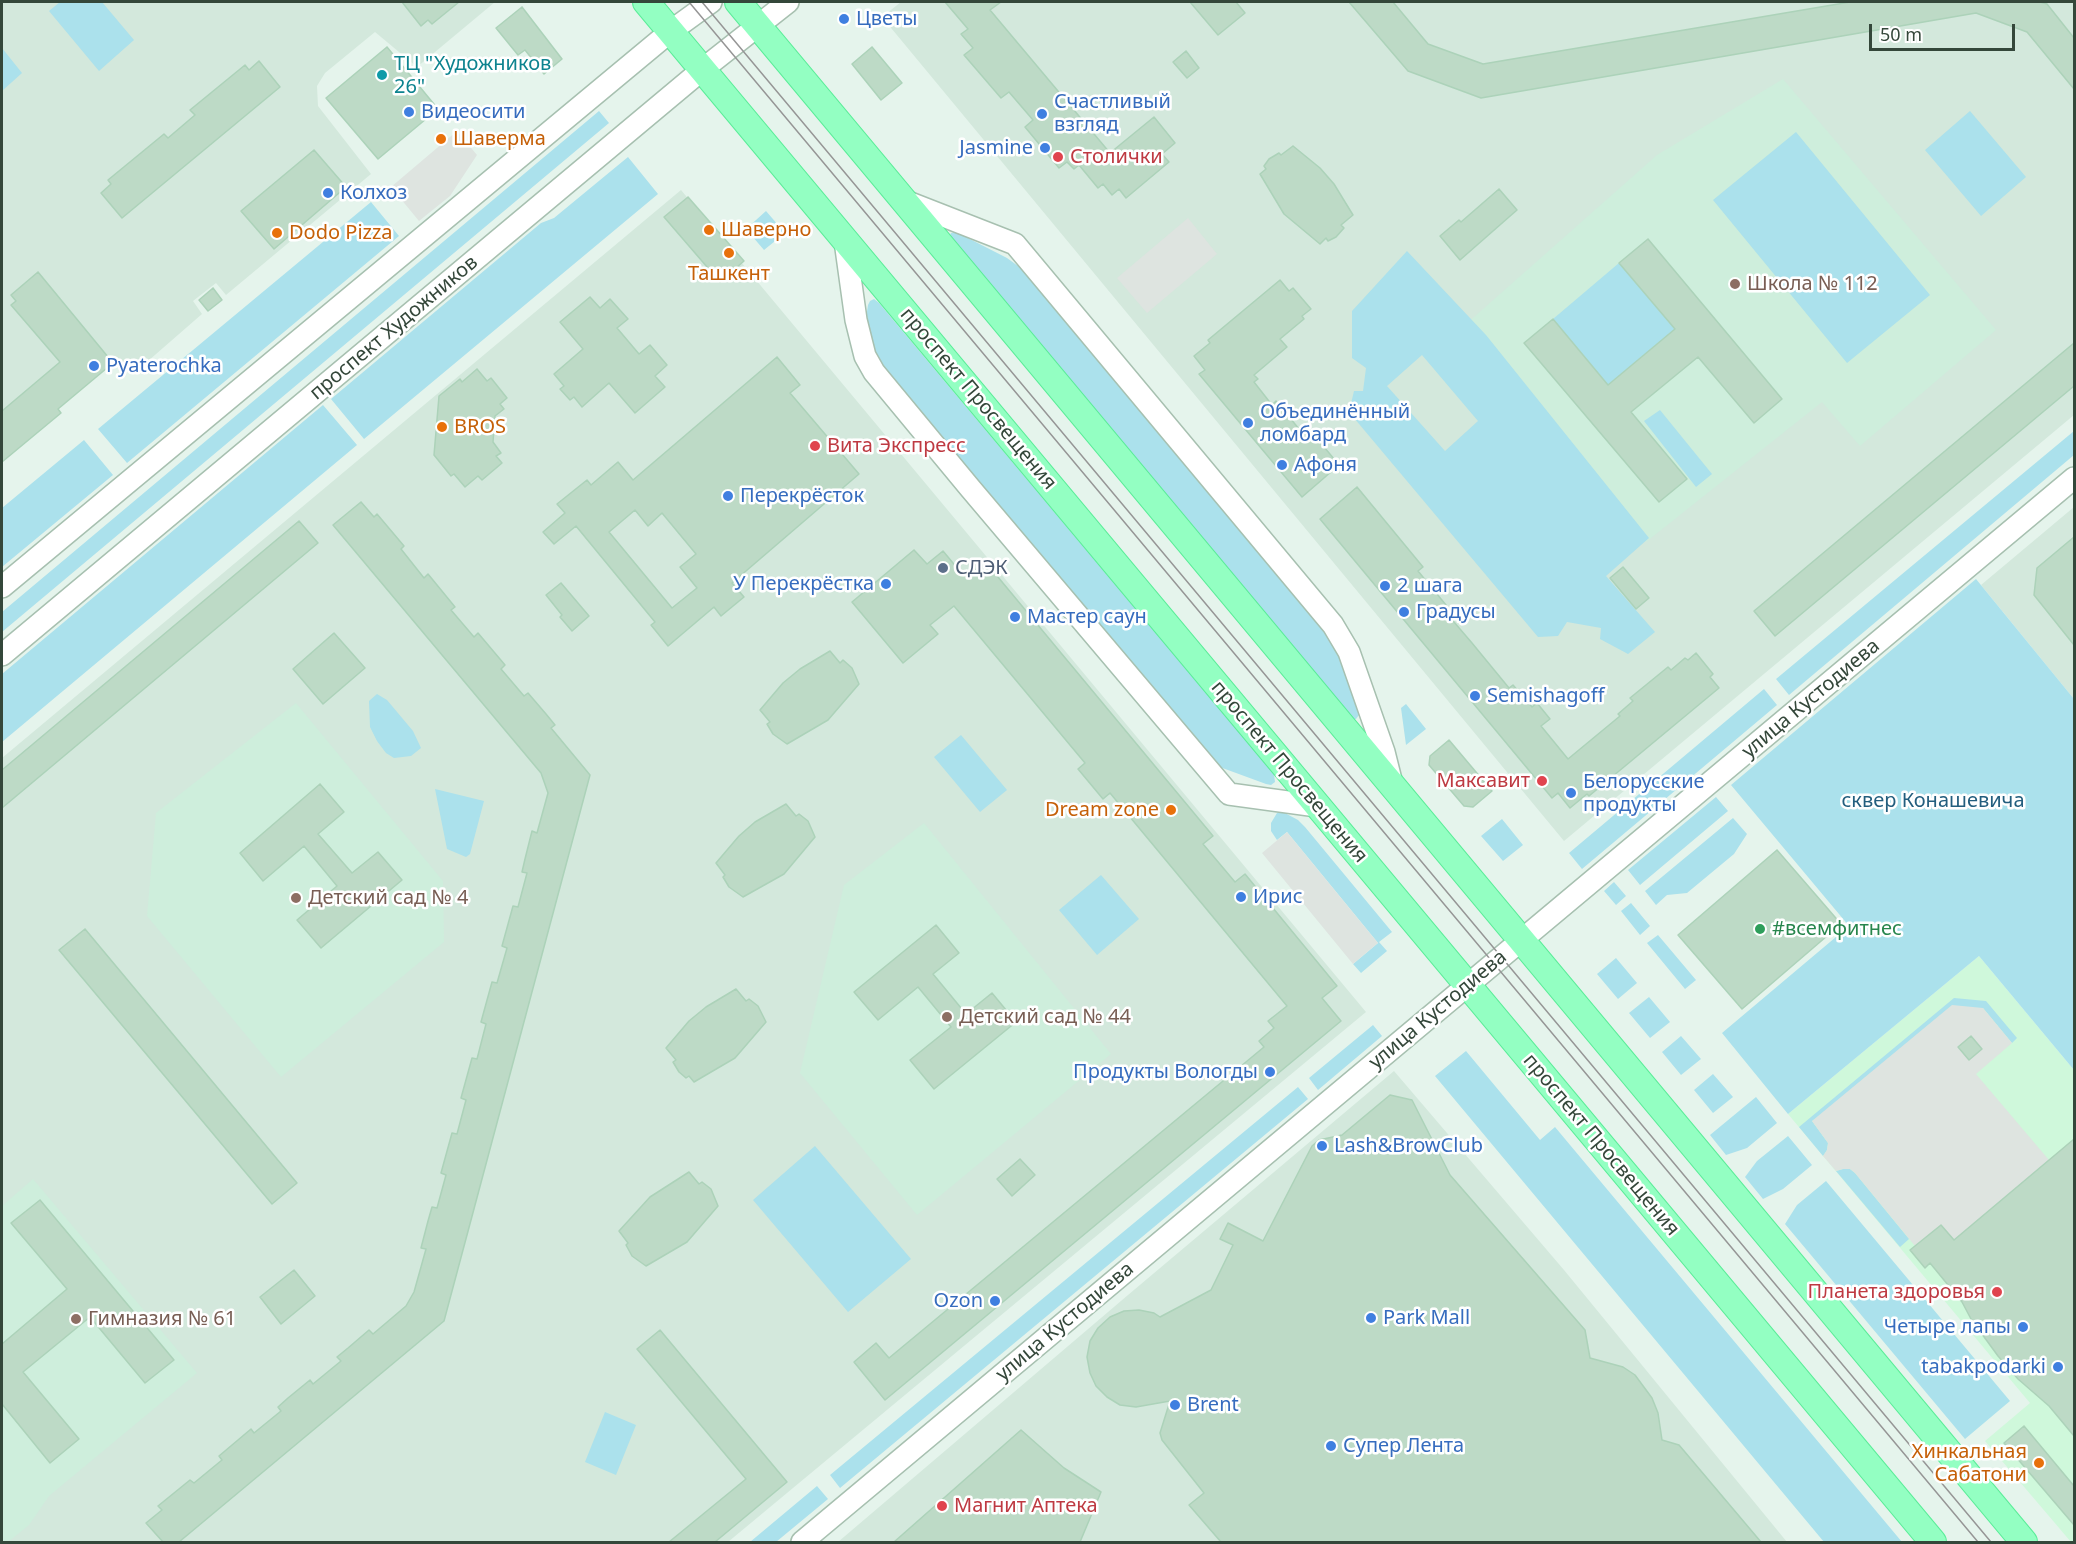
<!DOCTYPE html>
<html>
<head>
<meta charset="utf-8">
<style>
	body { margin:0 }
	#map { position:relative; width:2076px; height:1544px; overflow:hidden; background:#e5f4ec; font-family:"Noto Sans",sans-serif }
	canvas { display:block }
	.frame { position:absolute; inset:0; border:3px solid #34473a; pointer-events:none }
	.scale { position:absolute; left:1869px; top:24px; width:146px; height:27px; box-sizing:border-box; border:3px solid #34473a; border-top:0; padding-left:8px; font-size:18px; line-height:21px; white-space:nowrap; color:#34473a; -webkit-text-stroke:4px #fff; paint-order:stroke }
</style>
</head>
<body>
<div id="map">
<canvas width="2076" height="1544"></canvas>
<div class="frame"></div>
<div class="scale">50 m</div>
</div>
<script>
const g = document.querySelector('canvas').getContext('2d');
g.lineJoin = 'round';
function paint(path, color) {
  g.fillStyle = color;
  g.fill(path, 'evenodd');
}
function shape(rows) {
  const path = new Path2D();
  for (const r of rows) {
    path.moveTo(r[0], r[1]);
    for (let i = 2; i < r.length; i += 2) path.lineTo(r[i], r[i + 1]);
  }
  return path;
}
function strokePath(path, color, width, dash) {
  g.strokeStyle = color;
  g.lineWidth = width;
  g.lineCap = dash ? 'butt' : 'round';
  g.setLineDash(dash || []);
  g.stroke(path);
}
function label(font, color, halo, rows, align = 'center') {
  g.font = font + ' "Noto Sans",sans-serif';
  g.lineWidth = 5;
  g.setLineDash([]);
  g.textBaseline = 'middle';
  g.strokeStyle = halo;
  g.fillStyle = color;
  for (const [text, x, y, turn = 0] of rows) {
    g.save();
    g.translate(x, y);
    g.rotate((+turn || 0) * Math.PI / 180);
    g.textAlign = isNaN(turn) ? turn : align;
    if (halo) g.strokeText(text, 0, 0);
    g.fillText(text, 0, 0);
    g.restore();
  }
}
const residential = shape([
	[2,2,495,2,417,67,375,32,325,73,317,86,318,106,371,174,226,295,216,283,193,301,202,314,140,368,113,363,58,408,61,413,2,462],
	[901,2,2074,2,2074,415,1564,841,882,17],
	[681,190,1366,1012,728,1542,2,1542,2,758],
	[2074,507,2074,699,1981,585],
	[1394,1071,1564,1270,1787,1542,838,1542,1128,1295]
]);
const commercial = shape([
	[1979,956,2074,1070,2074,1542,2071,1542,1985,1441,2030,1403,1788,1114]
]);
const education = shape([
	[1783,79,1996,330,1860,446,1822,402,1646,542,1465,325,1657,155],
	[296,703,443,881,444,942,281,1077,147,916,156,813],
	[924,823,1111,1054,917,1215,800,1073,844,885],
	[33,1179,197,1373,49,1496,29,1525,8,1542,2,1542,2,1206]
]);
const green = shape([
	[60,2,102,2,134,40,99,71,49,11],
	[2,48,22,73,2,91],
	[599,111,609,123,2,632,2,612],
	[1970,111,2026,177,1981,216,1925,150],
	[1796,132,1930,295,1847,363,1713,200],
	[628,157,658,194,364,439,331,399,541,223,554,218],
	[371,202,399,236,127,463,98,429],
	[766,211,785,233,764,250,746,229],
	[956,232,1007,258,1018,266,1029,277,1327,635,1340,656,1359,711,1359,715,1356,719,1353,720,949,237,951,233],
	[1407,251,1486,335,1649,538,1606,576,1655,632,1628,654,1600,639,1601,628,1567,622,1558,636,1538,637,1349,412,1354,391,1363,391,1366,368,1352,358,1352,311],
	[1422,355,1478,421,1445,451,1387,386],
	[1619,263,1675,329,1608,385,1553,319],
	[874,299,879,303,1274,774,1275,782,1271,785,1266,784,1217,766,1212,761,881,365,873,348,866,318,868,305,870,301],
	[323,405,357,445,2,742,2,674],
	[1660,410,1712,474,1696,487,1644,421],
	[2074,431,2074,455,1789,695,1776,679],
	[84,440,113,475,2,567,2,508],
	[1976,579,2074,699,2074,1070,1979,956,1788,1114,1722,1033,1849,926,1731,785],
	[1764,689,1777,705,1582,869,1569,853],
	[377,694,387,700,413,731,421,748,411,756,394,758,386,753,377,741,370,727,369,701],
	[1406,704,1426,729,1406,745,1401,708],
	[961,735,1007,790,980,812,934,757],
	[435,789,484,801,470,854,466,857,447,849],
	[1716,797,1728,811,1640,885,1628,870],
	[1283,812,1298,820,1305,827,1392,932,1379,942,1387,951,1361,973,1353,964,1378,943,1287,832,1277,840,1271,831,1271,823,1277,813],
	[1733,818,1747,834,1734,854,1687,893,1667,895,1656,905,1645,891],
	[1502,819,1523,845,1503,861,1481,836],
	[1101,875,1139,919,1097,955,1059,910],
	[1614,882,1626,896,1616,905,1604,891],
	[1631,903,1650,926,1640,935,1621,911],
	[1658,935,1696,980,1685,989,1647,943],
	[1616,958,1637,983,1618,999,1597,974],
	[1649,997,1670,1022,1650,1038,1629,1013],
	[1954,998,1986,1001,2017,1038,2012,1043,1983,1008,1812,1121,1828,1143,1827,1150,1823,1156,1799,1127],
	[1373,1025,1382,1036,1318,1090,1309,1078],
	[1681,1036,1701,1059,1681,1075,1662,1052],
	[1466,1051,1540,1140,1555,1127,1902,1542,1824,1542,1435,1076],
	[1713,1074,1733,1097,1713,1113,1694,1090],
	[1298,1087,1308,1099,840,1488,830,1475],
	[1756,1097,1777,1123,1747,1148,1726,1155,1710,1135],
	[1788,1136,1812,1165,1783,1189,1763,1199,1745,1177,1757,1161],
	[815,1146,911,1259,848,1312,753,1200],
	[1843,1169,1850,1169,1855,1173,1909,1239,1900,1247,1836,1171],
	[1826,1181,2010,1401,1965,1439,1785,1224,1797,1205],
	[605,1412,636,1425,616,1475,585,1462],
	[817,1486,828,1499,776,1542,750,1542]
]);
const parking = shape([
	[457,131,477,155,450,196,419,221,391,187],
	[1188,218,1217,254,1147,313,1117,278],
	[1287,832,1378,943,1353,964,1262,853],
	[1952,1005,1983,1008,2012,1043,1976,1074,2049,1160,1954,1240,1941,1225,1915,1246,1855,1173,1850,1169,1843,1169,1836,1171,1823,1156,1827,1150,1828,1143,1812,1121]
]);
const building = shape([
	[402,2,459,2,432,24,428,20,421,26,402,2],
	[945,2,1001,2,990,10,1110,153,1154,117,1175,143,1162,154,1169,162,1126,198,1119,189,1112,195,1103,184,1098,188,1079,165,1074,169,1067,162,1059,168,1025,127,1033,120,1009,92,1001,98,964,55,973,48,961,34,968,29,945,2],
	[1190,2,1236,2,1245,13,1218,35,1190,2],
	[1349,2,1393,2,1428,44,1483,64,1850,2,2040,2,2047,4,2074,38,2074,89,2027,32,1976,13,1481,98,1408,71,1349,2],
	[522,7,562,59,544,74,525,50,518,55,496,28,522,7],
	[387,47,438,109,378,159,326,98,387,47],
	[872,47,902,83,881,100,852,64,872,47],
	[1186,51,1199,68,1187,78,1173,62,1186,51],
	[259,61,280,87,122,218,101,193,111,184,108,180,164,134,168,138,195,115,190,110,245,65,249,70,259,61],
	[1293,146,1320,168,1334,184,1353,215,1341,225,1344,228,1336,237,1328,241,1326,238,1320,244,1284,214,1260,174,1266,169,1264,166,1269,159,1279,153,1281,155,1293,146],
	[314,150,346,187,274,249,241,211,314,150],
	[1499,189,1517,210,1460,260,1440,236,1459,220,1461,222,1499,189],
	[688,197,744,261,720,282,664,217,688,197],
	[1648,239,1782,399,1754,423,1698,357,1631,412,1687,479,1659,502,1524,343,1553,319,1608,385,1675,329,1619,263,1648,239],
	[38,272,113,363,58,409,61,413,2,462,2,411,60,362,11,305,16,301,11,295,38,272],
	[1280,280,1289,291,1293,288,1311,309,1302,316,1304,319,1280,339,1287,347,1254,375,1258,379,1254,382,1272,405,1276,401,1304,435,1310,430,1339,465,1302,497,1199,374,1205,370,1194,356,1210,343,1208,340,1280,280],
	[213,288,222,300,208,311,199,300,213,288],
	[590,297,600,308,610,299,628,319,617,328,639,354,650,345,667,365,655,376,665,387,635,413,609,383,582,407,574,397,570,400,560,389,564,386,554,374,583,349,560,322,590,297],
	[2074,343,2074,386,1775,636,1754,611,2074,343],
	[777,357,800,385,790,393,859,474,732,583,744,597,721,616,714,607,668,646,651,625,655,622,576,526,554,544,543,532,565,513,557,504,587,480,591,485,618,462,633,480,777,357],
	[635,510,648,526,662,513,696,554,680,567,697,588,672,608,609,532,635,510],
	[477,369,487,381,491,378,507,398,500,404,504,409,495,416,493,442,501,453,496,456,502,463,482,480,478,476,465,487,454,474,451,476,434,455,439,396,460,379,462,382,477,369],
	[1357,487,1423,567,1418,571,1446,605,1442,608,1472,643,1509,688,1513,685,1532,707,1537,703,1550,719,1541,726,1568,759,1620,716,1618,714,1633,701,1630,698,1668,667,1671,670,1685,658,1688,660,1696,653,1713,674,1710,677,1719,688,1589,796,1587,794,1570,808,1558,793,1552,798,1320,519,1357,487],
	[361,502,374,517,377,514,404,546,401,549,424,578,428,574,455,607,451,610,474,637,478,633,505,665,501,669,524,696,528,693,546,714,555,725,551,728,590,775,444,1321,179,1542,163,1542,146,1523,162,1510,158,1506,190,1480,194,1483,222,1460,219,1456,251,1429,254,1433,281,1411,278,1407,288,1398,310,1380,313,1384,341,1361,337,1357,348,1348,369,1330,373,1334,406,1306,414,1292,426,1249,421,1248,428,1221,432,1207,437,1208,446,1175,441,1173,452,1133,457,1134,466,1100,461,1098,472,1058,477,1059,486,1024,481,1022,492,982,497,983,507,948,502,946,513,906,518,907,527,873,522,872,525,859,532,831,537,833,548,793,541,773,333,525,361,502],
	[299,521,318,543,2,808,2,770,299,521],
	[2074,537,2074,645,2034,595,2037,568,2074,537],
	[914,550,927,564,943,551,963,575,983,559,1213,836,1203,844,1235,882,1245,874,1337,986,1322,998,1341,1021,885,1400,854,1362,876,1343,889,1358,1264,1047,1259,1041,1274,1028,1268,1021,1287,1006,1110,793,1103,799,1078,769,1085,763,954,606,930,625,938,634,903,663,852,602,914,550],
	[1623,567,1649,598,1636,609,1610,578,1623,567],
	[561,583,589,616,572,631,560,617,562,615,546,595,561,583],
	[334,633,365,668,323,704,293,669,334,633],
	[830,651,840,663,843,660,852,668,859,684,828,720,787,744,773,734,767,724,770,722,760,710,783,683,800,669,830,651],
	[1449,740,1492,791,1473,807,1464,806,1429,765,1430,756,1449,740],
	[320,784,344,812,318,834,352,873,378,852,402,880,321,948,297,920,337,886,304,846,263,881,240,853,320,784],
	[786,804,796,816,799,814,808,821,815,837,784,874,743,897,729,887,723,877,725,875,716,863,739,836,755,822,786,804],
	[1777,850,1841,924,1742,1009,1678,935,1777,850],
	[936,925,959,953,933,974,966,1014,992,993,1016,1022,934,1089,910,1060,951,1027,918,987,878,1020,854,992,936,925],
	[85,929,297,1183,272,1204,59,950,85,929],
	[736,989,746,1001,749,999,758,1006,766,1022,735,1058,694,1082,689,1076,686,1078,679,1072,673,1062,676,1060,666,1048,689,1021,706,1007,736,989],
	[1971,1036,1982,1049,1969,1060,1958,1047,1971,1036],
	[1390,1095,1412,1100,1450,1175,1585,1330,1590,1358,1623,1367,1635,1375,1652,1398,1658,1413,1662,1440,1679,1445,1761,1542,1221,1542,1189,1505,1204,1493,1162,1440,1160,1433,1170,1401,1136,1407,1120,1405,1107,1397,1096,1386,1090,1373,1087,1357,1090,1341,1098,1328,1110,1317,1124,1311,1139,1310,1154,1313,1160,1317,1211,1290,1233,1245,1220,1239,1228,1223,1263,1241,1312,1146,1319,1140,1342,1135,1390,1095],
	[2074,1139,2074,1436,2049,1406,2018,1379,1998,1356,1971,1319,1962,1302,1930,1263,1925,1268,1910,1250,1941,1225,1954,1240,2074,1139],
	[1020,1159,1035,1175,1012,1196,997,1179,1020,1159],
	[689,1172,699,1184,702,1182,711,1189,718,1206,687,1242,646,1266,632,1256,626,1245,628,1243,619,1231,650,1197,689,1172],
	[40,1200,174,1360,145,1383,90,1317,23,1372,79,1439,50,1463,2,1404,2,1344,67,1289,11,1223,40,1200],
	[294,1270,315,1296,281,1324,260,1297,294,1270],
	[660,1330,787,1482,715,1542,669,1542,746,1479,637,1349,660,1330],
	[2024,1426,2074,1486,2074,1525,2004,1443,2024,1426],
	[1021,1430,1064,1468,1101,1492,1080,1542,894,1542,1021,1430]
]);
const minor = shape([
	[905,201,1015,244,1333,625,1349,652,1384,752,1392,784],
	[845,241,856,320,865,356,874,372,970,488,1229,794,1317,806],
	[2,587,671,31,711,2],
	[2,655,703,69,788,2],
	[802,1542,2074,478]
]);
const major = shape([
	[646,2,1933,1542],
	[738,2,2024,1542]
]);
const tram = shape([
	[689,2,1978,1542],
	[702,2,1991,1542]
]);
const markers = [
	[844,19,6,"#3f7fe0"],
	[382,75,6,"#0f9aa8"],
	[409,112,6,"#3f7fe0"],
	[1042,114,6,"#3f7fe0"],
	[441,139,6,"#e8710a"],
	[1045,148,6,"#3f7fe0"],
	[1058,157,6,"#e0444e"],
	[328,193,6,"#3f7fe0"],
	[709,230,6,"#e8710a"],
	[277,233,6,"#e8710a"],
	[729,253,6,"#e8710a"],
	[1735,284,6,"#8d6e63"],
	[94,366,6,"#3f7fe0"],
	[1248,423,6,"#3f7fe0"],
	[442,427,6,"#e8710a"],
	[815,446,6,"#e0444e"],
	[1282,465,6,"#3f7fe0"],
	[728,496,6,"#3f7fe0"],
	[943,568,6,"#5c6f8a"],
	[886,584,6,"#3f7fe0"],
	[1385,586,6,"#3f7fe0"],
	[1404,612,6,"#3f7fe0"],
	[1015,617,6,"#3f7fe0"],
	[1475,696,6,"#3f7fe0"],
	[1542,781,6,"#e0444e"],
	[1571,793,6,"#3f7fe0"],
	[1171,810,6,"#e8710a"],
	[1241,897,6,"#3f7fe0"],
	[296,898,6,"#8d6e63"],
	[1760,929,6,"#2e9e5b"],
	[947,1017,6,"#8d6e63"],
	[1270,1072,6,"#3f7fe0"],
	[1322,1146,6,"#3f7fe0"],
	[1997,1292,6,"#e0444e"],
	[995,1301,6,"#3f7fe0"],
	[1371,1318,6,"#3f7fe0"],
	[76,1319,6,"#8d6e63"],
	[2023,1327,6,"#3f7fe0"],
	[2058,1367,6,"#3f7fe0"],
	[1175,1405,6,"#3f7fe0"],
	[1331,1446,6,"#3f7fe0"],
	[2039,1463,6,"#e8710a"],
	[942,1506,6,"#e0444e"]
];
const shopNames = [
	["Цветы",856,19],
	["Счастливый",1054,102],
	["взгляд",1054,125],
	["Видеосити",421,112],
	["Jasmine",1033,148,"right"],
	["Колхоз",340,193],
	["Pyaterochka",106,366],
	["Объединённый",1260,412],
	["ломбард",1260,435],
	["Афоня",1294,465],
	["Перекрёсток",740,496],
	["У Перекрёстка",874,584,"right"],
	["2 шага",1397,586],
	["Градусы",1416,612],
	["Мастер саун",1027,617],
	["Semishagoff",1487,696],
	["Белорусские",1583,782],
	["продукты",1583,805],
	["Ирис",1253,897],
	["Продукты Вологды",1258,1072,"right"],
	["Lash&BrowClub",1334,1146],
	["Ozon",983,1301,"right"],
	["Park Mall",1383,1318],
	["Четыре лапы",2011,1327,"right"],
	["tabakpodarki",2046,1367,"right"],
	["Brent",1187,1405],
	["Супер Лента",1343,1446]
];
const cultureNames = [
	["ТЦ \"Художников",394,64],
	["26\"",394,87]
];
const foodNames = [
	["Шаверма",453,139],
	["Шаверно",721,230],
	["Dodo Pizza",289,233],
	["Ташкент",729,274,"center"],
	["BROS",454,427],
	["Dream zone",1159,810,"right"],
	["Хинкальная",2027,1452,"right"],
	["Сабатони",2027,1475,"right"]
];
const healthNames = [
	["Столички",1070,157],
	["Вита Экспресс",827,446],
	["Максавит",1530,781,"right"],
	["Планета здоровья",1985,1292,"right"],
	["Магнит Аптека",954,1506]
];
const educationNames = [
	["Школа № 112",1747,284],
	["Детский сад № 4",308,898],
	["Детский сад № 44",959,1017],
	["Гимназия № 61",88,1319]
];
const streetNames = [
	["проспект Художников",394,328,-40],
	["проспект Просвещения",978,399,50],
	["улица Кустодиева",1811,699,-40],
	["проспект Просвещения",1289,772,50],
	["улица Кустодиева",1438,1010,-40],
	["проспект Просвещения",1601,1145,50],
	["улица Кустодиева",1065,1322,-40]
];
const serviceNames = [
	["СДЭК",955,568]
];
const parkNames = [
	["сквер Конашевича",1933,801]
];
const leisureNames = [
	["#всемфитнес",1772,929]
];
paint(residential, '#d3e8dc');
paint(commercial, '#cff8db');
paint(education, '#ceeedc');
paint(green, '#abe1ec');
paint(parking, '#dee4e0');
paint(building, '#bddac6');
strokePath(building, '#acd2b9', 1.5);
strokePath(minor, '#a7c0b0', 24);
strokePath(major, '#5aed98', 28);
strokePath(minor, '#fff', 21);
strokePath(major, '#93ffc2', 26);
strokePath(tram, '#969696', 1.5);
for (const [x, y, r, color] of markers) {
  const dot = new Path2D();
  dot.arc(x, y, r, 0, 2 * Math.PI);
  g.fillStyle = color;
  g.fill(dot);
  strokePath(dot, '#fff', 2);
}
label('20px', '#366cbe', '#fff', shopNames, 'left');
label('20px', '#0d838f', '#fff', cultureNames, 'left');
label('20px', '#c56008', '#fff', foodNames, 'left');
label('20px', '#be3a42', '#fff', healthNames, 'left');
label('20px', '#785e54', '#fff', educationNames, 'left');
label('20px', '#34473a', '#fff', streetNames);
label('20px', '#4e5e75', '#fff', serviceNames, 'left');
label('20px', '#235e7e', '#fff', parkNames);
label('20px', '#27864d', '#fff', leisureNames, 'left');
</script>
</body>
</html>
